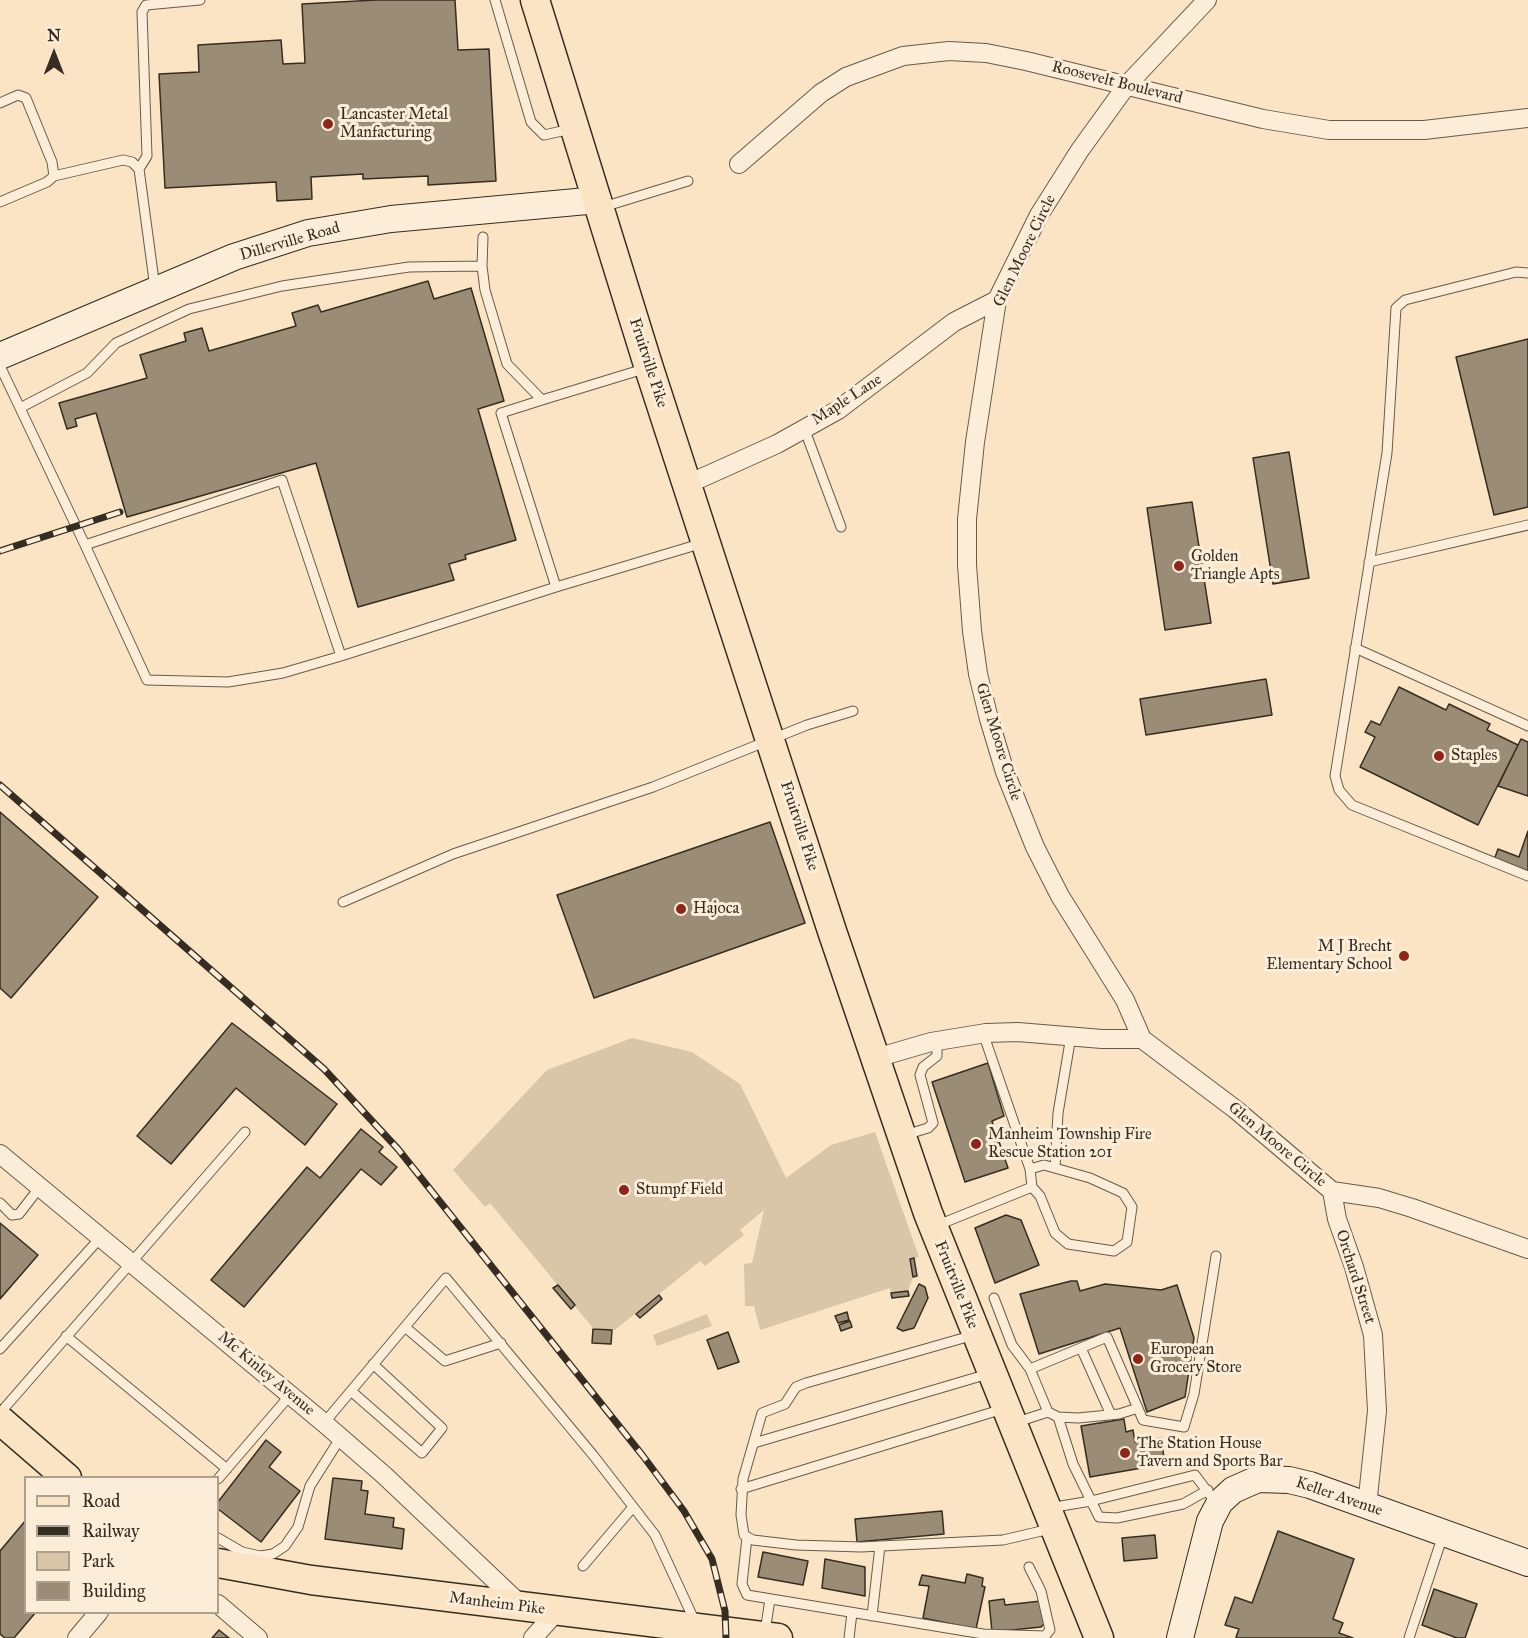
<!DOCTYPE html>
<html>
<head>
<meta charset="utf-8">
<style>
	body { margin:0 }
	#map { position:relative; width:1528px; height:1638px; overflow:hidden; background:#fae4c4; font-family:"IM FELL Great Primer",serif }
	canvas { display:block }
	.legend { position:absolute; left:24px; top:1476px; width:195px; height:138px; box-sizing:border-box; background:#fcedd9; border:2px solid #aca090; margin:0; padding:8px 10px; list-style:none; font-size:18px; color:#352d22 }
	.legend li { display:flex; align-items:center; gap:12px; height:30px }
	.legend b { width:30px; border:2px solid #aca090 }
	.north { position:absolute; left:24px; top:24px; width:60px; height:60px; -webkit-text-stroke:4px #fcedd9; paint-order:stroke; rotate:0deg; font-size:16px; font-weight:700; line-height:24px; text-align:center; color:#352d22 }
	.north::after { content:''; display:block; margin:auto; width:21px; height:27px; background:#352d22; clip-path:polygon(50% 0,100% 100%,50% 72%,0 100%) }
</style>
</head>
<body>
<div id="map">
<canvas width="1528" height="1638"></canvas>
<ul class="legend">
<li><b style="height:8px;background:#fae4c4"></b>Road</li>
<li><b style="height:8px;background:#352d22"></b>Railway</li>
<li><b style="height:16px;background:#d9c5a8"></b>Park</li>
<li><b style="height:16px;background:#9b8c76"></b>Building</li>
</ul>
<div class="north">N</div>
</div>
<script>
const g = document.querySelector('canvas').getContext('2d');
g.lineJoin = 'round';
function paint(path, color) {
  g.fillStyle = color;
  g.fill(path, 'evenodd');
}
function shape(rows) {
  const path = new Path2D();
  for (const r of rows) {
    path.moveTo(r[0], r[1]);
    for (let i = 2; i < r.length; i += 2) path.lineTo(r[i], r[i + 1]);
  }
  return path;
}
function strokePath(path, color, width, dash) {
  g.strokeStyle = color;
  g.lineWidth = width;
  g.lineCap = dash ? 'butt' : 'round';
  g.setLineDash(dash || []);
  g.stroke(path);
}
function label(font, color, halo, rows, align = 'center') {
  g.font = font + ' "IM FELL Great Primer",serif';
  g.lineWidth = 6;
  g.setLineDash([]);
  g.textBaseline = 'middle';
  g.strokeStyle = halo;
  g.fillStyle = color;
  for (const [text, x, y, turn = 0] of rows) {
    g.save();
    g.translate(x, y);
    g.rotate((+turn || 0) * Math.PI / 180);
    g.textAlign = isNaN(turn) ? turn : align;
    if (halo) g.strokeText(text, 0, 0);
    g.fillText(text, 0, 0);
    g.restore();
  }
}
const green = shape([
	[632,1038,692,1052,740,1084,786,1178,831,1145,875,1132,919,1257,910,1259,913,1277,908,1291,891,1293,890,1288,760,1330,754,1306,745,1306,744,1264,752,1263,764,1210,740,1230,744,1235,705,1266,700,1261,615,1330,593,1328,490,1203,485,1207,453,1170,547,1070],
	[707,1314,712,1326,657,1346,653,1335]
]);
const building = shape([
	[376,0,455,0,458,50,489,49,496,181,428,185,428,176,363,179,363,174,311,177,312,199,277,201,276,182,165,188,159,74,199,72,198,45,281,40,283,64,305,63,302,4,376,0],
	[428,281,434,299,471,288,504,401,478,409,516,540,465,555,466,559,449,564,454,580,358,607,316,463,127,517,96,413,75,419,77,426,67,429,59,403,147,378,140,355,186,341,184,333,202,328,209,351,296,326,292,313,318,305,321,312,428,281],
	[1528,339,1528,507,1494,515,1456,357,1528,339],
	[1289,452,1309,578,1273,584,1253,458,1289,452],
	[1192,502,1211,623,1165,630,1147,508,1192,502],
	[1266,679,1272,715,1146,735,1140,699,1266,679],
	[1399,687,1446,710,1449,704,1490,724,1487,730,1518,745,1478,825,1360,767,1375,737,1365,732,1371,721,1380,725,1399,687],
	[1521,739,1528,742,1528,796,1498,786,1521,739],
	[0,812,98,897,11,998,0,988,0,812],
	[770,822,805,923,594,998,557,895,770,822],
	[1528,831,1528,872,1494,860,1498,849,1519,857,1528,831],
	[232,1023,337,1104,305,1145,236,1088,171,1164,137,1136,232,1023],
	[988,1063,1004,1116,992,1121,1008,1168,965,1182,932,1082,988,1063],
	[361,1129,383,1147,379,1152,397,1167,381,1185,361,1169,244,1307,211,1280,307,1167,320,1178,361,1129],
	[1006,1215,1021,1220,1039,1265,995,1283,975,1228,1006,1215],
	[0,1223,38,1255,0,1299,0,1223],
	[914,1258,917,1276,913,1277,910,1259,914,1258],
	[1071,1281,1077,1281,1080,1291,1105,1284,1161,1290,1177,1285,1194,1338,1185,1397,1147,1412,1120,1328,1039,1354,1020,1294,1071,1281],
	[919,1284,925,1287,928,1298,914,1328,903,1331,897,1328,919,1284],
	[558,1285,575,1305,571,1309,553,1288,558,1285],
	[908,1291,909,1296,892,1298,891,1293,908,1291],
	[659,1295,662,1299,640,1318,636,1314,659,1295],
	[847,1312,849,1320,838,1323,835,1316,847,1312],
	[850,1321,852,1327,841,1331,839,1325,850,1321],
	[593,1329,612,1330,611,1344,592,1343,593,1329],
	[728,1332,739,1362,718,1369,707,1340,728,1332],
	[1124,1419,1126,1432,1133,1430,1135,1442,1161,1438,1165,1464,1090,1477,1081,1426,1124,1419],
	[266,1440,281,1452,269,1467,300,1491,261,1542,218,1509,218,1502,266,1440],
	[333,1478,362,1481,361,1490,368,1491,365,1514,394,1518,393,1527,404,1529,402,1549,325,1539,333,1478],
	[942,1511,944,1534,857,1542,855,1519,942,1511],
	[26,1520,26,1612,36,1612,14,1638,5,1638,0,1634,0,1551,26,1520],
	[1278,1531,1354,1559,1333,1619,1343,1623,1339,1633,1353,1638,1238,1638,1236,1637,1239,1629,1225,1625,1235,1597,1252,1603,1278,1531],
	[1155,1535,1157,1558,1124,1561,1122,1538,1155,1535],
	[763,1552,808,1561,803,1585,758,1577,763,1552],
	[825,1559,865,1567,865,1596,822,1588,825,1559],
	[967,1574,983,1578,982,1586,985,1587,976,1629,923,1618,929,1586,919,1585,922,1575,965,1583,967,1574],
	[1434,1589,1477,1604,1465,1638,1457,1638,1422,1625,1434,1589],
	[1004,1599,1005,1605,1041,1601,1044,1624,1041,1627,992,1632,989,1601,1004,1599],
	[219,1630,229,1638,212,1638,219,1630]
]);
const service = shape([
	[495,0,531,122,544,135,571,129],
	[0,103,18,95,26,98,52,162,54,176,47,182,0,202],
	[139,169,147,156,142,12,146,5,200,0],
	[54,176,123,160,132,162,139,169,155,288],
	[603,207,688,181],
	[482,266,485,290,507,364,542,400,647,368],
	[1528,273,1516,272,1405,300,1396,308,1387,453,1335,776,1339,790,1352,805,1528,876],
	[0,366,20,408,87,373,116,343,189,309,282,286,409,267,482,266,483,237],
	[542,400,501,413,556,587,703,543],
	[20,408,85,545],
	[804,428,841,527],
	[1369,562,1528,525],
	[1355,648,1528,726],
	[341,656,282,480,85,545,147,680,228,682,283,673,341,656,556,587],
	[343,902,453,854,653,787,807,725,853,711],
	[983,1033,1030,1169],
	[905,1135,928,1128,933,1123,920,1075,923,1067,937,1056,937,1040],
	[1055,1168,1058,1113,1071,1036],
	[0,1203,12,1215,19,1214,40,1187],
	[938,1225,1032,1187,1040,1196,1055,1233,1068,1244,1114,1251,1127,1242,1132,1207,1123,1193,1090,1178,1044,1165,1030,1169,1032,1187],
	[994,1298,1012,1345,1030,1369,1048,1412,1058,1417,1078,1418,1119,1414,1138,1408],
	[405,1327,445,1361,501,1343],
	[974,1335,806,1383,796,1387,785,1404,762,1413,743,1479,741,1515,744,1535,753,1540,796,1545,861,1547,1003,1540,1050,1529],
	[66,1336,227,1469],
	[1081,1348,1111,1415],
	[0,1349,101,1237],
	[1030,1369,1107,1337,1143,1420,1184,1427,1194,1394,1216,1256],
	[351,1391,422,1453,442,1428,373,1364],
	[0,1413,245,1132],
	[1058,1417,1073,1464,1099,1517,1117,1518,1183,1504,1208,1490],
	[324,1423,446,1278,593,1455,655,1535,696,1624],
	[1014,1423,1048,1412],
	[754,1443,988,1374],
	[218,1479,291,1394],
	[741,1489,1003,1409],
	[1049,1508,1091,1501,1195,1475,1210,1495],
	[747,1537,742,1584,747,1595,983,1634,1045,1636,1050,1630,1041,1591,1029,1567],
	[218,1538,242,1552,260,1556,273,1554,285,1546,298,1527,310,1486,341,1437],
	[583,1566,633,1507],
	[872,1616,880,1546],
	[765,1632,770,1599],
	[849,1638,852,1613],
	[1409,1638,1443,1535]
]);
const minor = shape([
	[1207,0,1127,85,1080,150,1039,215,997,300,975,442,967,519,967,565,972,631,978,674,989,719,1005,772,1035,847,1060,896,1125,1000,1142,1039,1235,1109,1332,1191,1379,1198,1412,1208,1528,1249],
	[739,164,821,93,846,77,903,56,949,51,986,53,1026,61,1263,119,1329,130,1424,130,1528,118],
	[688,484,777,444,838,410,954,322,997,300],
	[876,1058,931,1042,986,1033,1018,1032,1102,1039,1142,1039],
	[0,1154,324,1423,385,1476,521,1605],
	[1332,1191,1337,1219,1354,1267,1373,1335,1377,1411,1367,1506],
	[218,1604,258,1638],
	[77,1638,99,1612],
	[533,1638,557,1611]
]);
const secondary = shape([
	[0,356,234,257,308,233,391,219,598,200],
	[1180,1638,1210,1521,1220,1502,1233,1490,1258,1479,1289,1480,1310,1485,1528,1563]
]);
const primary = shape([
	[535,0,649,368,832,931,928,1213,1099,1638],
	[0,1420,67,1478],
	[218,1563,311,1580,778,1638]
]);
const rail = shape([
	[0,551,120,512],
	[0,785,324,1069,398,1149,643,1456,684,1511,712,1559,725,1611,726,1638]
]);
const markers = [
	[328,124,6,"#8f2418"],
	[1179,566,6,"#8f2418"],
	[1439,756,6,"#8f2418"],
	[681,909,6,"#8f2418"],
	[1404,956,6,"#8f2418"],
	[976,1144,6,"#8f2418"],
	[624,1190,6,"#8f2418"],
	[1138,1359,6,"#8f2418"],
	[1125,1453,6,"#8f2418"]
];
const streetNames = [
	["Roosevelt Boulevard",1117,83,14],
	["Dillerville Road",290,242,-16],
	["Glen Moore Circle",1025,251,-64],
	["Fruitville Pike",648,363,72],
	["Maple Lane",847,400,-33],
	["Glen Moore Circle",998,742,73],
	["Fruitville Pike",799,826,72],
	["Glen Moore Circle",1277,1145,40],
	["Orchard Street",1355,1277,72],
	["Fruitville Pike",956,1285,68],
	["Mc Kinley Avenue",266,1374,40],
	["Keller Avenue",1339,1497,19],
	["Manheim Pike",497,1604,7]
];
const poiNames = [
	["Lancaster Metal",340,115],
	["Manfacturing",340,133],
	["Golden",1191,557],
	["Triangle Apts",1191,575],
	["Staples",1451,756],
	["Hajoca",693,909],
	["M J Brecht",1392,947,"right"],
	["Elementary School",1392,965,"right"],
	["Manheim Township Fire",988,1135],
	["Rescue Station 201",988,1153],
	["Stumpf Field",636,1190],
	["European",1150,1350],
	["Grocery Store",1150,1368],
	["The Station House",1137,1444],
	["Tavern and Sports Bar",1137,1462]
];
paint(green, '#d9c5a8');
paint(building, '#9b8c76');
strokePath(building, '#352d22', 1.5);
strokePath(service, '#665b4a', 11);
strokePath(minor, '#665b4a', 20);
strokePath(secondary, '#352d22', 28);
strokePath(primary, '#352d22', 31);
strokePath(service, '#fcedd9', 9);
strokePath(minor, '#fcedd9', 18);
strokePath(secondary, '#fcedd9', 26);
strokePath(primary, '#fae4c4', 28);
strokePath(rail, '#352d22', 7);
strokePath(rail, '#fcedd9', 4.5, [14]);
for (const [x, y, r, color] of markers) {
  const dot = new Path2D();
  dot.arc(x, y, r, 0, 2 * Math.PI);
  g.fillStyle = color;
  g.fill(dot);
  strokePath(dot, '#fcedd9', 2);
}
label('16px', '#352d22', '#fcedd9', streetNames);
label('16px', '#352d22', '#fcedd9', poiNames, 'left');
</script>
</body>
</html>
